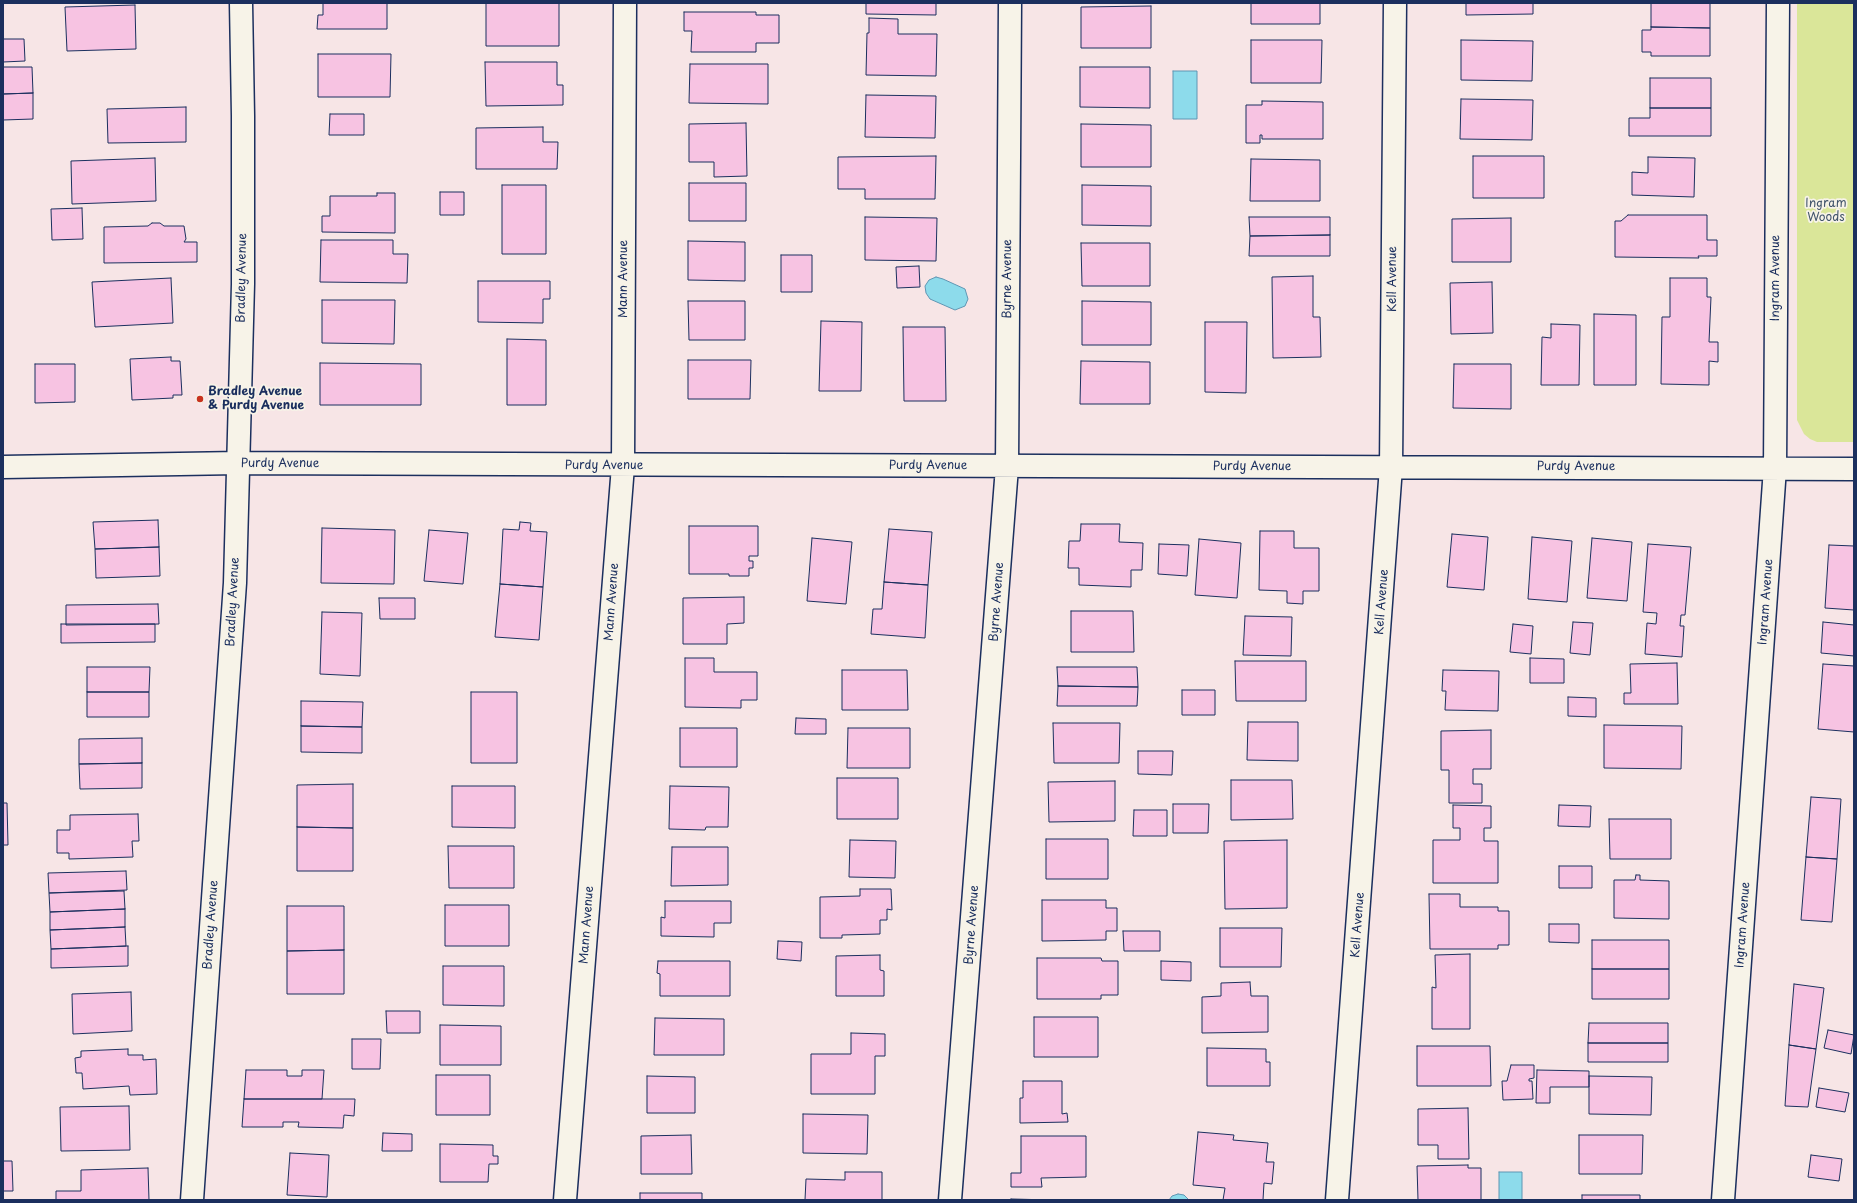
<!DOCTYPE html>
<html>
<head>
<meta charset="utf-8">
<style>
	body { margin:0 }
	#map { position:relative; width:1857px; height:1203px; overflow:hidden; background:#f7e5e6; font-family:"Playpen Sans",sans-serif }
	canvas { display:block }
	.frame { position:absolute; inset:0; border:4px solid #1b2f5e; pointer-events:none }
</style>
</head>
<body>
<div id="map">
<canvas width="1857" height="1203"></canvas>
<div class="frame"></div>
</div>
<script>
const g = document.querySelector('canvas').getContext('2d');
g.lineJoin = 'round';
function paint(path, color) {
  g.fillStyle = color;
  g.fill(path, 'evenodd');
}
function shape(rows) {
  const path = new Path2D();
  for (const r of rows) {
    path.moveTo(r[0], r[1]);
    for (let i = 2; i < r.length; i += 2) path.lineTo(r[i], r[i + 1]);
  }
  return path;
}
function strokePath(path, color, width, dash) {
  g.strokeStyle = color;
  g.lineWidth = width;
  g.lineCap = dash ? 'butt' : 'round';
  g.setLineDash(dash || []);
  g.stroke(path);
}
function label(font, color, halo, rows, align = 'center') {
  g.font = font + ' "Playpen Sans",sans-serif';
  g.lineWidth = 3.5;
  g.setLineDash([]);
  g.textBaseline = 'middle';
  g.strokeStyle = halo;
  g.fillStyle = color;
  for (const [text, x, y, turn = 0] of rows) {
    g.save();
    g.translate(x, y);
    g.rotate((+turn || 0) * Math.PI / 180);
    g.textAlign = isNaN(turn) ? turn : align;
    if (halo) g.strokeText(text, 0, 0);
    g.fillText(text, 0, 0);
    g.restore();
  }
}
const green = shape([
	[1797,3,1854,3,1854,442,1817,442,1810,439,1804,434,1797,420]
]);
const water = shape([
	[1173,71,1197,71,1197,119,1173,119,1173,71],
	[936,277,943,279,965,289,968,299,965,306,955,310,930,299,926,293,925,286,929,280,936,277],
	[1499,1172,1522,1172,1522,1200,1499,1200,1499,1172],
	[1178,1194,1184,1195,1189,1200,1169,1200,1172,1196,1178,1194]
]);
const building = shape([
	[323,3,387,3,387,29,317,29,318,15,323,15,323,3],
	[486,3,559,3,559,46,486,46,486,3],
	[866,3,936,3,936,15,866,14,866,3],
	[1251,3,1320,3,1320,24,1251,24,1251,3],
	[1466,3,1533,3,1533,14,1466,15,1466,3],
	[1651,3,1710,3,1710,28,1651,27,1651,3],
	[135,5,136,49,67,51,65,7,135,5],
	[1151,6,1151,48,1081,48,1081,7,1151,6],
	[684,12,756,12,756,15,779,15,779,43,756,43,756,52,691,52,692,31,684,31,684,12],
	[869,18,898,19,898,34,937,34,936,76,866,75,867,33,869,33,869,18],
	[1651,27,1710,28,1710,56,1651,56,1651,52,1642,52,1642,30,1651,30,1651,27],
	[3,39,24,39,25,61,3,62,3,39],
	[1251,40,1322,40,1321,83,1251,83,1251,40],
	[1461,40,1533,41,1532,81,1461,80,1461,40],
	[318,54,391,54,390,97,318,97,318,54],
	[485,62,557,62,557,85,563,85,563,105,486,106,485,62],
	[690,64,768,64,768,104,689,103,690,64],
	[3,67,32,67,33,93,3,94,3,67],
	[1080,67,1150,67,1150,108,1080,107,1080,67],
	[1650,78,1711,78,1711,108,1650,108,1650,78],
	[33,93,33,119,3,120,3,94,33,93],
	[866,95,936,96,935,138,865,137,866,95],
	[1461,99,1533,100,1532,140,1460,139,1461,99],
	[1262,101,1323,102,1323,139,1262,139,1262,135,1260,135,1260,143,1246,143,1246,105,1262,105,1262,101],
	[186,107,186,142,108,143,107,109,186,107],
	[1650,108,1711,108,1711,136,1629,136,1629,118,1650,118,1650,108],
	[330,114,364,114,364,135,329,135,330,114],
	[746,123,747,176,714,177,714,162,689,162,689,124,746,123],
	[1081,124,1151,125,1151,167,1081,167,1081,124],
	[543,127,543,142,558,142,557,169,476,169,476,128,543,127],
	[936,156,935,199,865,199,865,189,838,189,838,157,936,156],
	[1473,156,1544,156,1544,198,1473,198,1473,156],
	[1648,157,1695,158,1694,197,1632,195,1632,172,1648,173,1648,157],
	[155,158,156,201,72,204,71,161,155,158],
	[1251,159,1320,160,1320,201,1250,201,1251,159],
	[689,183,746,183,746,221,689,221,689,183],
	[502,185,546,185,546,254,502,254,502,185],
	[1082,185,1151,186,1151,226,1082,225,1082,185],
	[440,192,464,192,464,215,440,215,440,192],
	[377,193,395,193,395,233,322,232,322,216,330,216,330,196,377,196,377,193],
	[82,208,83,239,52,240,51,209,82,208],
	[1628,215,1707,215,1707,240,1717,240,1717,256,1698,256,1699,258,1615,257,1615,221,1621,221,1628,215],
	[865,217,937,218,936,261,865,260,865,217],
	[1249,217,1330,217,1330,235,1250,236,1249,217],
	[1511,218,1511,262,1452,262,1452,219,1511,218],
	[152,223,160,223,164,226,184,226,186,239,184,242,197,242,197,262,104,263,104,227,148,226,152,223],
	[1330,235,1330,256,1249,256,1250,236,1330,235],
	[321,240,393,240,393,254,408,254,407,283,320,282,321,240],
	[688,241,745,242,745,281,688,280,688,241],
	[1081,243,1150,243,1150,286,1082,286,1081,243],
	[781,255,812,255,812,292,781,292,781,255],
	[919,266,920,287,897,288,896,267,919,266],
	[1313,276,1313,317,1320,317,1321,357,1273,358,1272,277,1313,276],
	[171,278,173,323,95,327,92,282,171,278],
	[1670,278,1707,278,1707,297,1711,297,1709,342,1718,342,1718,362,1709,361,1709,385,1661,384,1662,317,1670,317,1670,278],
	[478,281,550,281,550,299,543,299,543,323,478,322,478,281],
	[1492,282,1493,333,1451,334,1450,283,1492,282],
	[322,300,395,300,394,344,322,343,322,300],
	[688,301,745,301,745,340,689,340,688,301],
	[1082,301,1151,302,1151,345,1082,345,1082,301],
	[1594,314,1636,315,1636,385,1594,385,1594,314],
	[821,321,862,322,861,391,819,391,821,321],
	[1205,322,1247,322,1246,393,1205,392,1205,322],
	[1551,324,1580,325,1579,385,1541,385,1542,337,1551,338,1551,324],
	[903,327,945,327,946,401,904,401,903,327],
	[507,339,546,340,546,405,507,405,507,339],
	[171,357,171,361,180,361,182,395,173,395,173,398,132,400,130,359,171,357],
	[688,360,751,360,750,399,688,399,688,360],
	[1081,361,1150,362,1150,404,1080,404,1081,361],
	[320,363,421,364,421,405,320,405,320,363],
	[35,364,75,364,75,402,35,403,35,364],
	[1454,364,1511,364,1511,409,1453,408,1454,364],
	[158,520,159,547,95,549,93,522,158,520],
	[520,522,531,523,530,531,547,532,543,587,500,584,503,529,519,530,520,522],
	[1081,524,1120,524,1119,542,1143,543,1142,570,1131,570,1131,587,1079,585,1079,568,1068,568,1069,541,1080,541,1081,524],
	[689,526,758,526,758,556,749,556,749,561,753,561,753,568,749,568,749,576,729,576,729,574,689,574,689,526],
	[322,528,395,530,394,584,321,583,322,528],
	[889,529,932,532,928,585,884,582,889,529],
	[429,530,468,533,463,584,424,581,429,530],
	[1260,531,1294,531,1294,548,1319,548,1319,591,1303,591,1303,604,1287,603,1287,591,1259,590,1260,531],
	[1452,534,1488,537,1484,590,1447,587,1452,534],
	[1532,537,1572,541,1567,602,1528,599,1532,537],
	[812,538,852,542,846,604,807,601,812,538],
	[1592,538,1632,542,1627,601,1587,598,1592,538],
	[1199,539,1241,543,1237,598,1195,595,1199,539],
	[1159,544,1189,545,1187,576,1158,574,1159,544],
	[1648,544,1691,547,1685,615,1681,615,1680,626,1684,626,1682,657,1645,654,1647,623,1656,624,1657,613,1643,612,1648,544],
	[1829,545,1854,546,1854,610,1825,608,1829,545],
	[159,547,160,576,96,578,95,549,159,547],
	[884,582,928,585,925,638,871,634,873,609,882,609,884,582],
	[500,584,543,587,539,640,495,637,500,584],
	[744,597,744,623,727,624,727,644,683,644,683,598,744,597],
	[379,598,415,598,415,619,380,619,379,598],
	[158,604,159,624,66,625,66,605,158,604],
	[1071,611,1133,611,1134,652,1071,652,1071,611],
	[322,612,362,613,360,676,320,674,322,612],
	[1245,616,1292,617,1291,656,1243,655,1245,616],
	[1573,622,1593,623,1590,655,1570,653,1573,622],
	[1823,622,1854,625,1854,656,1821,653,1823,622],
	[61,624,155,624,155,642,61,643,61,624],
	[1513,624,1533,626,1531,654,1510,652,1513,624],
	[685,658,714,658,714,672,757,672,757,700,741,700,741,708,685,707,685,658],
	[1530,658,1564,659,1564,683,1530,683,1530,658],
	[1235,661,1306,661,1306,701,1236,701,1235,661],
	[1677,663,1678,704,1624,704,1624,693,1631,693,1630,664,1677,663],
	[1823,664,1854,666,1854,732,1818,729,1823,664],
	[87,667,150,667,149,692,87,692,87,667],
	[1057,667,1137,667,1138,687,1058,686,1057,667],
	[842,670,907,670,908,710,842,710,842,670],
	[1443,670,1499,671,1498,711,1445,710,1446,691,1442,691,1443,670],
	[1058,686,1138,687,1137,706,1057,706,1058,686],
	[1182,690,1215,690,1215,715,1182,715,1182,690],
	[87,692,149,692,149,717,87,717,87,692],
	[471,692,517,692,517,763,471,763,471,692],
	[1568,697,1596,698,1596,717,1568,716,1568,697],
	[301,701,363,702,362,727,301,726,301,701],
	[796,718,826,719,826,734,795,734,796,718],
	[1248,722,1298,722,1298,761,1247,760,1248,722],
	[1053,723,1120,723,1119,763,1054,763,1053,723],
	[1604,725,1682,726,1681,769,1604,768,1604,725],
	[301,726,362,727,362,753,301,752,301,726],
	[680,728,737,728,737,767,680,767,680,728],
	[848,728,910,728,910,768,847,768,848,728],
	[1491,730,1491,769,1473,769,1473,784,1482,784,1482,803,1449,803,1449,770,1441,770,1441,731,1491,730],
	[142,738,142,763,79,764,79,739,142,738],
	[1138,751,1173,751,1172,775,1138,774,1138,751],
	[142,763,142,788,80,789,79,764,142,763],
	[837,778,898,778,898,819,837,819,837,778],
	[1231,780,1292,780,1293,819,1231,820,1231,780],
	[1115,781,1115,821,1049,822,1048,782,1115,781],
	[353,784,353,828,297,827,297,785,353,784],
	[452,786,515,786,515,828,452,827,452,786],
	[670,786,729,787,728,827,706,827,705,830,669,829,670,786],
	[1811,797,1841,799,1837,859,1806,857,1811,797],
	[3,803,7,803,8,845,3,845,3,803],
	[1173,804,1209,804,1208,833,1173,833,1173,804],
	[1453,805,1491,806,1491,828,1484,828,1484,841,1498,841,1498,883,1433,883,1433,840,1460,840,1460,828,1453,828,1453,805],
	[1559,805,1591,806,1590,827,1558,826,1559,805],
	[1134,810,1167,810,1167,836,1133,836,1134,810],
	[138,814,139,841,132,841,133,857,69,859,69,853,57,853,57,830,70,830,70,815,138,814],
	[1609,819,1671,819,1671,859,1610,859,1609,819],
	[297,827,353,828,353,871,297,871,297,827],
	[1046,839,1108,839,1108,879,1046,879,1046,839],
	[850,840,896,841,895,878,849,877,850,840],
	[1287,840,1287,908,1225,909,1224,841,1287,840],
	[448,846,514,846,514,888,449,888,448,846],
	[672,847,728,847,728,885,671,886,672,847],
	[1806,857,1837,859,1832,922,1801,920,1806,857],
	[1559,866,1592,866,1592,888,1559,888,1559,866],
	[126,871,127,890,49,893,48,873,126,871],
	[1636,875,1640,875,1640,880,1669,881,1669,919,1614,918,1614,880,1635,880,1636,875],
	[860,889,891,889,892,910,887,909,887,920,880,920,880,934,842,935,842,938,820,938,820,897,860,896,860,889],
	[124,891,125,909,50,912,49,893,124,891],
	[1429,894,1460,894,1460,907,1498,907,1498,911,1509,911,1509,945,1498,945,1498,949,1430,949,1429,894],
	[1042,900,1106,900,1106,908,1117,908,1117,931,1106,931,1106,940,1042,941,1042,900],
	[665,901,731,901,731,923,714,923,714,937,661,936,661,917,665,918,665,901],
	[445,905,509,905,509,946,445,946,445,905],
	[287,906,344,906,344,950,287,951,287,906],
	[125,909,125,927,50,930,50,912,125,909],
	[1549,924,1579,924,1579,943,1549,942,1549,924],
	[125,927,126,946,51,949,50,930,125,927],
	[1220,928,1282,928,1281,967,1220,967,1220,928],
	[1123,931,1160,931,1160,951,1124,951,1123,931],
	[1592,940,1669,940,1669,969,1592,969,1592,940],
	[778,941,802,942,801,961,777,959,778,941],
	[128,946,128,966,51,968,51,949,128,946],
	[344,950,344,994,287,994,287,951,344,950],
	[1470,954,1470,1029,1432,1029,1432,987,1436,988,1435,955,1470,954],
	[880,955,880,970,884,971,884,996,836,996,836,956,880,955],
	[1037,958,1101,958,1102,961,1118,961,1118,995,1101,995,1101,999,1037,999,1037,958],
	[658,961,730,961,730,996,660,996,660,974,657,973,658,961],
	[1161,961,1191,962,1191,981,1161,980,1161,961],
	[443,966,504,966,504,1006,443,1005,443,966],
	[1592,969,1669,969,1669,999,1592,999,1592,969],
	[1250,982,1251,996,1268,996,1268,1032,1202,1033,1202,997,1221,996,1221,983,1250,982],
	[1794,984,1824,988,1816,1049,1789,1045,1794,984],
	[131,992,132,1031,73,1034,72,994,131,992],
	[386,1011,420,1011,420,1033,387,1033,386,1011],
	[1034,1017,1098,1017,1098,1057,1034,1057,1034,1017],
	[655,1018,724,1019,724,1055,654,1055,655,1018],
	[1589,1023,1668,1023,1668,1043,1588,1043,1589,1023],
	[440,1025,501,1026,501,1065,440,1065,440,1025],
	[1828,1030,1854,1035,1851,1054,1824,1048,1828,1030],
	[851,1033,885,1034,885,1056,875,1056,875,1094,811,1094,811,1054,851,1054,851,1033],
	[352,1039,381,1039,380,1069,352,1069,352,1039],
	[1588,1043,1668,1043,1668,1062,1588,1062,1588,1043],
	[1789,1045,1816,1049,1808,1107,1785,1106,1789,1045],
	[1417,1046,1490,1046,1491,1086,1417,1086,1417,1046],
	[1207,1048,1266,1049,1266,1062,1270,1062,1270,1086,1207,1086,1207,1048],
	[128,1049,128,1055,143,1055,143,1060,156,1059,157,1094,130,1095,129,1086,83,1089,82,1073,76,1073,75,1058,81,1057,81,1051,128,1049],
	[1511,1065,1534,1065,1534,1078,1529,1079,1529,1081,1532,1081,1533,1099,1503,1100,1502,1081,1507,1081,1511,1065],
	[246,1070,287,1070,287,1076,302,1076,302,1070,324,1070,322,1099,244,1099,246,1070],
	[1537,1070,1589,1071,1589,1087,1550,1087,1550,1103,1536,1103,1537,1070],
	[436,1075,490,1075,490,1115,436,1115,436,1075],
	[647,1076,695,1077,695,1113,647,1113,647,1076],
	[1589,1076,1652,1077,1651,1115,1589,1114,1589,1076],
	[1023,1081,1062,1081,1062,1114,1067,1113,1068,1122,1020,1123,1020,1098,1023,1098,1023,1081],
	[1819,1088,1849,1093,1845,1112,1816,1107,1819,1088],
	[244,1099,355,1099,354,1116,344,1115,343,1128,298,1127,299,1122,283,1122,283,1127,242,1127,244,1099],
	[129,1106,130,1150,61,1151,60,1107,129,1106],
	[1468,1108,1469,1159,1438,1159,1438,1145,1418,1145,1418,1109,1468,1108],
	[803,1114,868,1115,867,1154,803,1153,803,1114],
	[1198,1132,1234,1135,1233,1140,1268,1143,1266,1162,1274,1162,1272,1184,1264,1183,1263,1200,1223,1200,1225,1188,1193,1185,1198,1132],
	[383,1133,412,1134,412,1151,382,1151,383,1133],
	[691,1135,692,1174,641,1174,641,1136,691,1135],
	[1579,1135,1643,1135,1642,1174,1579,1174,1579,1135],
	[1021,1136,1086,1136,1086,1177,1041,1178,1042,1187,1011,1187,1011,1173,1021,1173,1021,1136],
	[440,1144,493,1145,493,1156,498,1156,498,1164,489,1164,488,1182,440,1182,440,1144],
	[290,1153,329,1155,327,1197,287,1195,290,1153],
	[1811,1155,1842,1159,1839,1181,1808,1177,1811,1155],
	[3,1161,12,1161,13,1191,3,1191,3,1161],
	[1468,1165,1468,1168,1481,1168,1481,1200,1418,1200,1417,1166,1468,1165],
	[148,1168,149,1200,56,1200,56,1191,81,1191,81,1170,148,1168],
	[845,1172,882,1172,882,1200,805,1200,806,1179,845,1180,845,1172],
	[640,1193,702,1193,702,1200,640,1200,640,1193],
	[1582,1195,1640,1195,1640,1200,1582,1200,1582,1195],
	[1011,1199,1052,1200,1011,1200,1011,1199]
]);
const minor = shape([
	[3,467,238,463,1854,469],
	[192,1200,235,583,243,284,243,116,241,3],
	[565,1200,623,466,625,3],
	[950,1200,1007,467,1010,3],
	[1337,1200,1391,467,1395,3],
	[1723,1200,1775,468,1778,3]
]);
const markers = [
	[200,399,4,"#c8321e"]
];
const parkNames = [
	["Ingram",1826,204],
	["Woods",1826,218]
];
const streetNames = [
	["Bradley Avenue",242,278,-89],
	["Ingram Avenue",1776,278,-90],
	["Mann Avenue",624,279,-90],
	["Byrne Avenue",1008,279,-90],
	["Kell Avenue",1393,279,-90],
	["Purdy Avenue",280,464],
	["Purdy Avenue",604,466],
	["Purdy Avenue",928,466],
	["Purdy Avenue",1252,467],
	["Purdy Avenue",1576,467],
	["Bradley Avenue",233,602,-87],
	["Mann Avenue",612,602,-86],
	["Byrne Avenue",997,602,-86],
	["Kell Avenue",1382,602,-86],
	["Ingram Avenue",1766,602,-86],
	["Bradley Avenue",211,925,-86],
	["Mann Avenue",587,925,-86],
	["Byrne Avenue",972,925,-86],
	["Kell Avenue",1358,925,-86],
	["Ingram Avenue",1743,925,-86]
];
const poiNames = [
	["Bradley Avenue",208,392],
	["& Purdy Avenue",208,406]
];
paint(green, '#dae699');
paint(water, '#8ddbeb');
strokePath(water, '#5f96b3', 1);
paint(building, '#f7c3e2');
strokePath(building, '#1b2f5e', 1);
strokePath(minor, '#1b2f5e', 25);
strokePath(minor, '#f7f3e8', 22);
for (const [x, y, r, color] of markers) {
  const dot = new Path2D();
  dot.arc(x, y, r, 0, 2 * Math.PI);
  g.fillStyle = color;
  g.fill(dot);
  strokePath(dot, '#f7f3e8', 1.5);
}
label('12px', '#41546a', '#f7f3e8', parkNames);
label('12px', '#1b2f5e', '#f7f3e8', streetNames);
label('bold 12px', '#1b2f5e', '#f7f3e8', poiNames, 'left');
</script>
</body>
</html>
